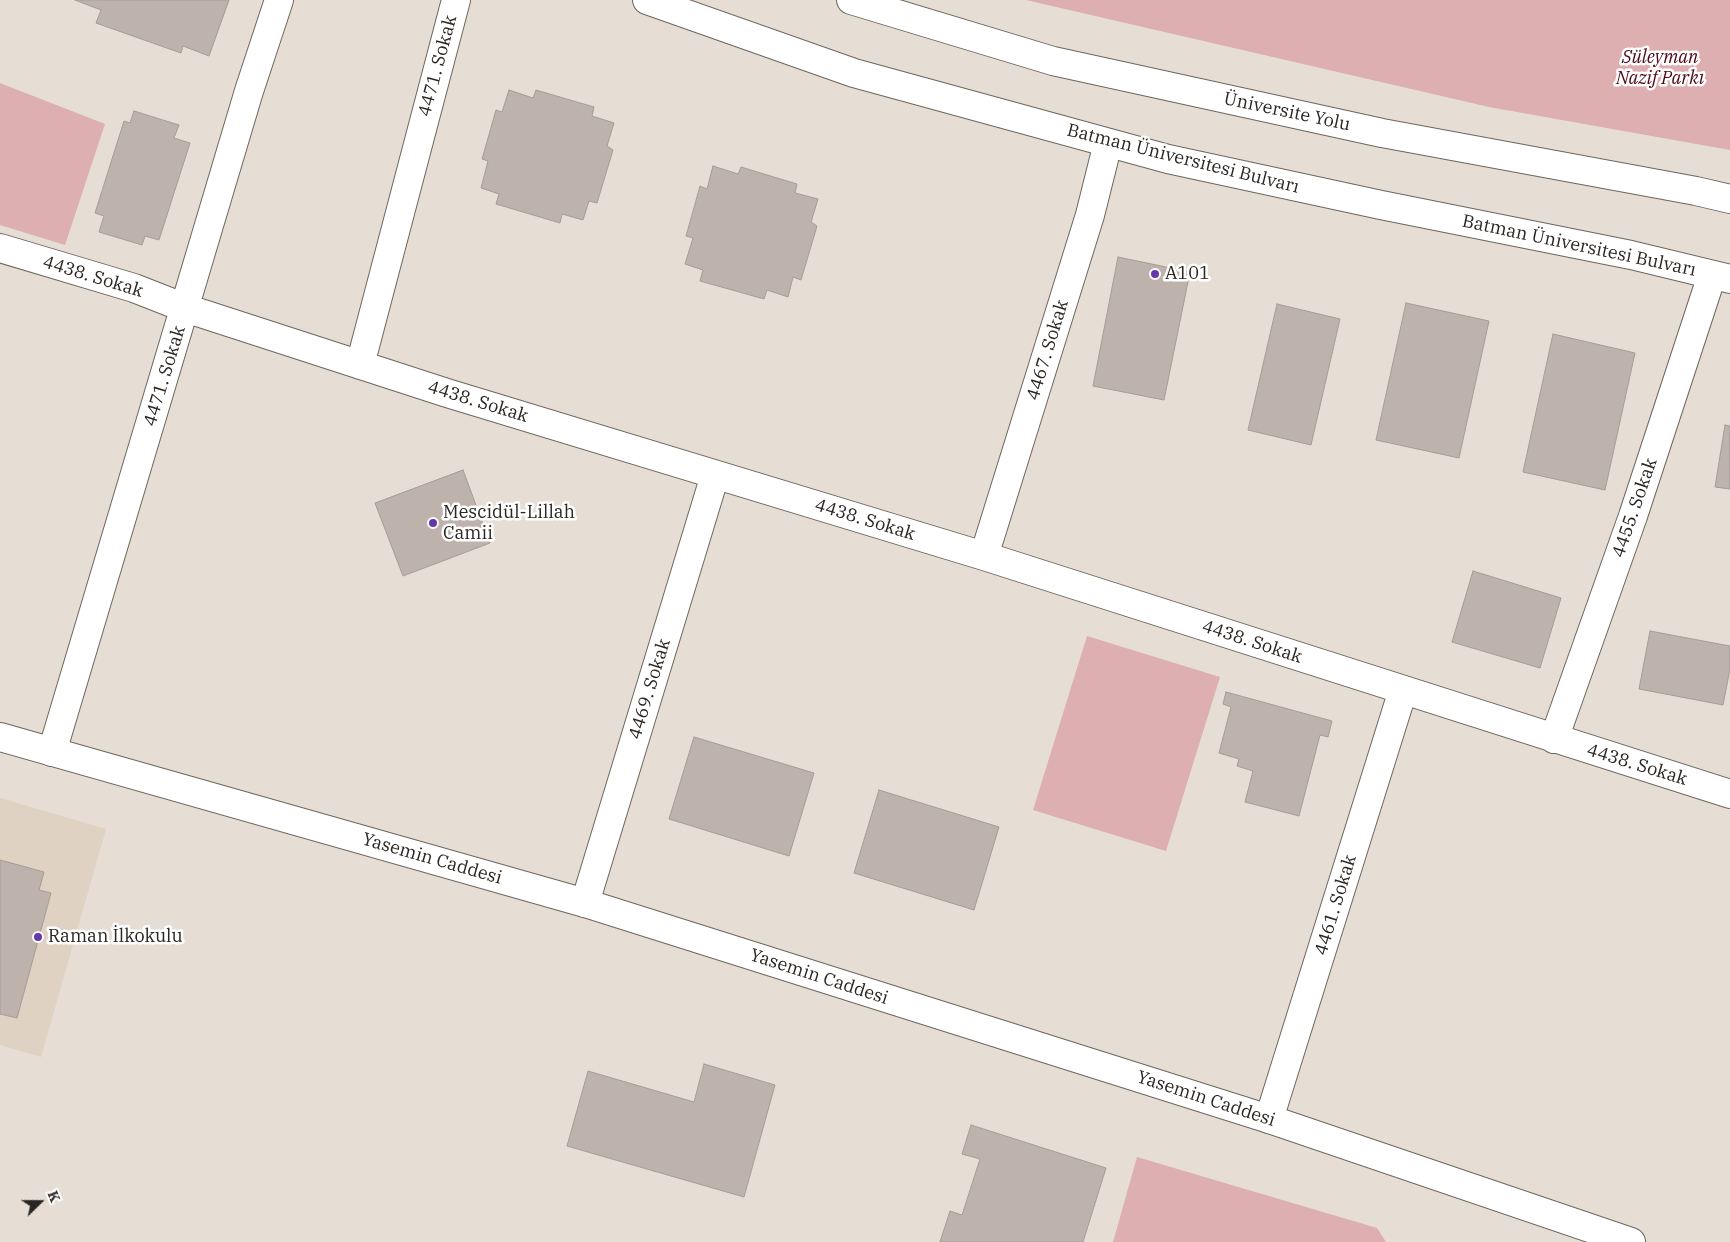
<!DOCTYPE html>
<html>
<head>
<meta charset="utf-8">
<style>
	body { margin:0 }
	#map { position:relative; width:1730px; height:1242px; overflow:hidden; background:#e6ddd4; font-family:"IBM Plex Serif",serif }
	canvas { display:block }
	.north { position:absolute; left:15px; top:1177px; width:50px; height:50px; -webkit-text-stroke:4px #fff; paint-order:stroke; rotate:68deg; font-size:14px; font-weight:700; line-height:20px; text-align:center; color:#2a2623 }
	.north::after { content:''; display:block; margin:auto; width:18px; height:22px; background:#2a2623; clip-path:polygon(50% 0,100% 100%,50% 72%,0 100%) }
</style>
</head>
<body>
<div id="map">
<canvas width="1730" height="1242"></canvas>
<div class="north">K</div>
</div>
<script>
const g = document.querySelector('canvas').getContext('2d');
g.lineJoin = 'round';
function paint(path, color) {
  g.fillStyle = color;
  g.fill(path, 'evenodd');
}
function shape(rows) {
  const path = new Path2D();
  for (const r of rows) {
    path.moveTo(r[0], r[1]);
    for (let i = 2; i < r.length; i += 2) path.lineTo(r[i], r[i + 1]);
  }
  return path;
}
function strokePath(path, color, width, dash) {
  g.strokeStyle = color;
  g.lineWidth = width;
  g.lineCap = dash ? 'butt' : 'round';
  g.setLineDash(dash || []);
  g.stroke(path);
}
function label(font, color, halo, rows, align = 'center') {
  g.font = font + ' "IBM Plex Serif",serif';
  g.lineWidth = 5;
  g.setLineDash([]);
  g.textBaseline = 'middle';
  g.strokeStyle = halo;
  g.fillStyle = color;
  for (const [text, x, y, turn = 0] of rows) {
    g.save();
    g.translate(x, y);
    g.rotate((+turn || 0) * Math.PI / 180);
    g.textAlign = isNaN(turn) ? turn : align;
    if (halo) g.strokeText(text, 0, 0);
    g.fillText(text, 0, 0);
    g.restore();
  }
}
const built = shape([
	[0,798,106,829,41,1057,0,1045]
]);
const green = shape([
	[1026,0,1730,0,1730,150,1489,107],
	[0,83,105,124,65,245,0,225],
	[1087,636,1220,677,1166,851,1033,810],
	[1137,1157,1377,1228,1386,1242,1113,1242]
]);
const building = shape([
	[75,0,229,0,209,56,183,46,181,53,96,23,101,10,75,0],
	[509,90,533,98,536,90,594,107,592,116,614,123,607,146,613,150,597,203,589,201,583,220,562,214,560,223,496,204,499,194,481,188,488,161,482,159,496,110,502,112,509,90],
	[134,111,179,125,174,138,190,143,159,240,145,236,142,245,99,232,104,216,95,213,124,121,130,123,134,111],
	[713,166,738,174,741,167,797,184,795,193,818,199,811,222,817,226,801,280,793,277,788,297,767,290,764,299,700,281,703,270,685,264,693,238,686,236,700,186,707,189,713,166],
	[1118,257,1190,272,1164,400,1093,386,1118,257],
	[1406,303,1489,321,1459,458,1376,440,1406,303],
	[1277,304,1340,319,1311,445,1248,430,1277,304],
	[1553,334,1635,353,1605,490,1523,472,1553,334],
	[1725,425,1730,426,1730,489,1715,487,1725,425],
	[463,470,490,543,403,576,375,503,463,470],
	[1473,571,1561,598,1540,668,1452,642,1473,571],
	[1650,631,1730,646,1730,669,1723,705,1639,689,1650,631],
	[1226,692,1332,721,1328,737,1320,735,1299,816,1245,802,1253,771,1237,766,1239,759,1219,753,1231,707,1223,704,1226,692],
	[694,737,814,773,789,856,669,819,694,737],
	[879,790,999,827,974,910,854,873,879,790],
	[0,860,44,872,39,890,51,893,17,1018,0,1014,0,860],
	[704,1064,775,1085,744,1197,567,1146,588,1071,694,1102,704,1064],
	[971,1125,1106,1168,1083,1242,940,1242,950,1211,962,1215,980,1159,962,1154,971,1125]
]);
const street = shape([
	[0,248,134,288,185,308,447,393,984,556,1730,794],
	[360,365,456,0],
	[984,556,1090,215,1108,143],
	[1554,739,1633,516,1712,275],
	[52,752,249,91,279,0],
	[585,903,715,475],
	[1269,1119,1403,690]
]);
const secondary = shape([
	[647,0,854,73,1168,159,1381,205,1631,255,1730,279],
	[851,0,1053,61,1382,133,1696,191,1730,199],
	[0,737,585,903,1269,1119,1631,1242]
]);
const markers = [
	[1155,274,5,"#6636ad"],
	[433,523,5,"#6636ad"],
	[38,937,5,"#6636ad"]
];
const parkNames = [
	["Süleyman",1660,58],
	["Nazif Parkı",1660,79]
];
const streetNames = [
	["4471. Sokak",438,66,-75],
	["Üniversite Yolu",1287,112,12],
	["Batman Üniversitesi Bulvarı",1183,159,14],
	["Batman Üniversitesi Bulvarı",1579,246,12],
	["4438. Sokak",93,277,17],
	["4467. Sokak",1048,350,-73],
	["4471. Sokak",165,376,-73],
	["4438. Sokak",478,402,17],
	["4455. Sokak",1635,508,-71],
	["4438. Sokak",865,520,17],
	["4438. Sokak",1252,642,18],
	["4469. Sokak",650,689,-73],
	["4438. Sokak",1637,765,17],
	["Yasemin Caddesi",432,859,16],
	["4461. Sokak",1336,905,-73],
	["Yasemin Caddesi",819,977,18],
	["Yasemin Caddesi",1206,1099,18]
];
const poiNames = [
	["A101",1165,274],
	["Mescidül-Lillah",443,513],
	["Camii",443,534],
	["Raman İlkokulu",48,937]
];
paint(built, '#dfd2c2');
paint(green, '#ddafb0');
paint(building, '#beb2ac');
strokePath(building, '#a79b96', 1);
strokePath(street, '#6e665e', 30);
strokePath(secondary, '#6e665e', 30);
strokePath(street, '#fff', 28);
strokePath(secondary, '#fff', 28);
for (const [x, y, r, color] of markers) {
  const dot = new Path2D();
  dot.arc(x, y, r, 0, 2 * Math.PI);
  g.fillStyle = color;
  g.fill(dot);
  strokePath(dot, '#fff', 2);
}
label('italic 18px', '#4f0816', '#fff', parkNames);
label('18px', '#2a2623', '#fff', streetNames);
label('18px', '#2a2623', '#fff', poiNames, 'left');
</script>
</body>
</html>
